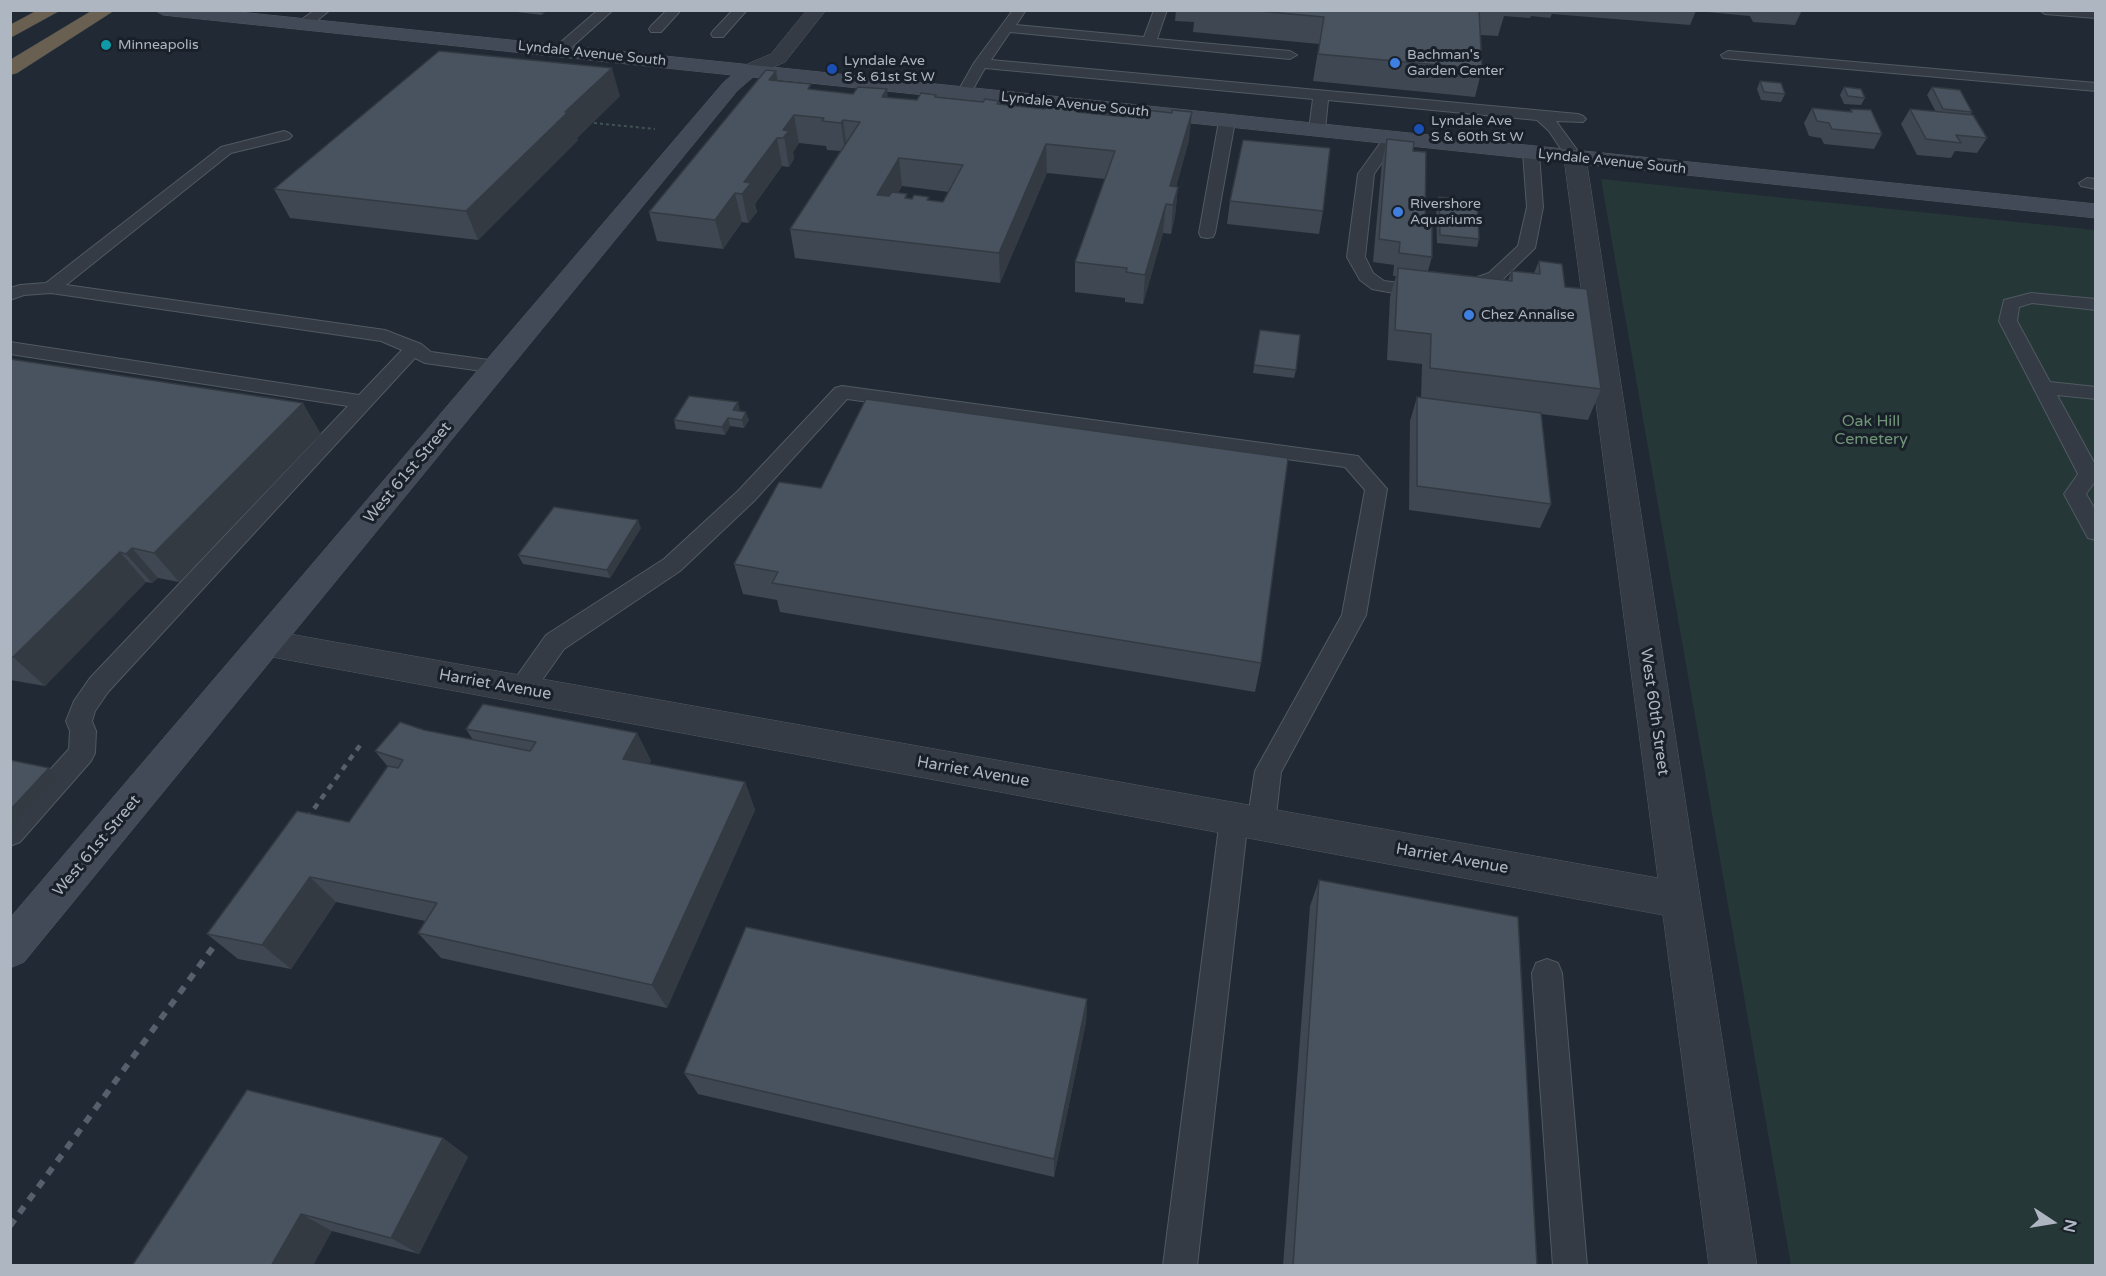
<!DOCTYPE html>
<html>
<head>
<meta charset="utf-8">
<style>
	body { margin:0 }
	#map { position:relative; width:2106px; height:1276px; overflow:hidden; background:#212934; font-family:"Varela Round",sans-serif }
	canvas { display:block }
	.frame { position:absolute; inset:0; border:12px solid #aeb6c1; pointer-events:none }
	.north { position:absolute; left:2022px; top:1192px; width:60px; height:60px; -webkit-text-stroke:4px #192029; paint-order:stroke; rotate:102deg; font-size:16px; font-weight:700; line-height:24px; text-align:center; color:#aeb6c1 }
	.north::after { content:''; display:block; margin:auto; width:21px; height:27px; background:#aeb6c1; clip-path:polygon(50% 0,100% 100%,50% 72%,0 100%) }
</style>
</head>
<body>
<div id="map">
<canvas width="2106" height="1276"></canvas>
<div class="frame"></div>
<div class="north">N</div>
</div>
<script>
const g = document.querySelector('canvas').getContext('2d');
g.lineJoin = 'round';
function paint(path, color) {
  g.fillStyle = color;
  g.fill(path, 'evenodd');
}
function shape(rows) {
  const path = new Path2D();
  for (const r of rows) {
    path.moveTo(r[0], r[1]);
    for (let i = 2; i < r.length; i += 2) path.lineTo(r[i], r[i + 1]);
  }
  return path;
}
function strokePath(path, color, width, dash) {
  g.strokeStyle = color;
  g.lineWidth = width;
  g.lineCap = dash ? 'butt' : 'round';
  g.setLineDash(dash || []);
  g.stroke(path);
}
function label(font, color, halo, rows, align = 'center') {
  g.font = font + ' "Varela Round",sans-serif';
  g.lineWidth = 6;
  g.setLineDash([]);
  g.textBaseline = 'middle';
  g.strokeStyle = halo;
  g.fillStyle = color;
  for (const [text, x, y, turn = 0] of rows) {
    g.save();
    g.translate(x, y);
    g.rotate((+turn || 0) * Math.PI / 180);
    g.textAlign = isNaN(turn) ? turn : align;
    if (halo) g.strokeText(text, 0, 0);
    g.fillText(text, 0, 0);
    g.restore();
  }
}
const green = shape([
	[1601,179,2095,230,2095,1265,1791,1265]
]);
const path = shape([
	[594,123,655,129]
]);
const lane = shape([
	[315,10,330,10,308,28,298,28,296,25,298,22,315,10],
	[598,10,613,10,564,54,554,54,552,51,554,48,598,10],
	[667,10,681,10,661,32,651,32,649,29,651,26,667,10],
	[733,10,747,10,723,37,713,37,711,34,713,31,733,10],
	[1013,10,1026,10,1016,25,1144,37,1154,10,1167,10,1157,39,1290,51,1297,55,1290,59,1010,32,991,60,1578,114,1583,116,1586,119,1583,122,1556,121,1583,158,1575,163,1569,161,1549,131,1537,120,1328,100,1325,130,1317,135,1309,130,1313,99,985,68,969,96,959,96,957,93,974,63,1013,10],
	[2039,10,2096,10,2096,18,2045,14,2039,10],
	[1728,51,2096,83,2096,91,1723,58,1721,55,1728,51],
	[1227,116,1235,121,1215,233,1213,237,1207,238,1201,237,1199,233,1219,121,1227,116],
	[284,131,289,133,292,136,289,139,231,153,66,285,385,330,421,344,431,352,496,361,503,363,506,367,503,371,496,373,425,363,415,358,108,692,95,711,92,721,96,731,95,753,91,761,20,842,10,846,10,814,69,749,70,731,66,721,74,701,90,678,348,406,10,354,10,342,359,395,402,350,381,341,51,293,24,295,10,300,10,288,20,285,46,283,221,147,284,131],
	[1391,133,1399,138,1374,174,1365,257,1373,273,1384,281,1429,287,1432,291,1429,295,1423,296,1410,296,1372,289,1360,280,1347,257,1358,174,1386,135,1391,133],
	[1531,148,1539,153,1543,207,1535,248,1501,281,1475,292,1461,294,1455,293,1452,289,1455,285,1489,273,1518,246,1527,207,1523,153,1531,148],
	[2087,178,2096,179,2096,189,2081,186,2079,183,2087,178],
	[2031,293,2096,299,2096,310,2032,303,2019,307,2017,321,2050,382,2096,387,2096,399,2057,395,2096,466,2096,480,2086,494,2096,511,2096,540,2088,538,2064,494,2078,474,1999,321,2004,300,2031,293],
	[842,386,1358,456,1387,489,1366,615,1281,772,1275,824,1271,832,1261,836,1251,832,1247,824,1255,771,1342,615,1365,490,1345,467,847,399,754,501,680,571,564,649,530,697,521,700,512,697,509,690,512,683,546,635,664,559,738,491,835,388,842,386],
	[1234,807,1244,811,1248,819,1197,1266,1163,1266,1220,819,1224,811,1234,807],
	[1547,959,1558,963,1562,973,1587,1266,1553,1266,1532,973,1536,963,1547,959]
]);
const street = shape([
	[807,10,826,10,785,62,757,74,743,74,740,70,743,66,771,54,807,10],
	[1575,152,1583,153,1586,158,1757,1266,1709,1266,1663,915,267,656,255,652,250,643,255,634,267,630,1658,878,1564,158,1567,153,1575,152]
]);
const secondary = shape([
	[154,10,220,10,2096,204,2096,218,753,77,737,91,24,962,10,968,10,918,723,83,732,75,163,15,154,10]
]);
const highway = shape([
	[38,10,61,10,10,38,10,25,38,10],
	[93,10,115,10,17,73,10,75,10,60,93,10]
]);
const railFar1 = shape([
	[300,828,361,744]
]);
const rail = shape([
	[10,1226,227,928]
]);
const wall = shape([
	[500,10,547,10,542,15],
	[1176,10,1802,10,1795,25,1753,22,1750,16,1696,11,1690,25,1552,14,1550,18,1531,16,1530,18,1504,16,1498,36,1481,35,1482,69,1475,97,1313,81,1319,44,1193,32,1194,22,1175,21],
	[776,71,778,81,812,90,917,100,937,98,983,102,999,101,999,104,1078,112,1189,140,1176,187,1178,187,1175,216,1171,234,1163,233,1143,304,1125,302,1125,298,1075,292,1075,262,1105,179,1047,173,1000,283,795,258,790,229,841,151,827,150,826,146,799,143,793,152,794,159,789,167,782,166,755,204,757,212,748,223,742,222,723,249,657,241,649,212],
	[902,186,949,192,943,202,908,198,898,193],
	[1760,81,1785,94,1781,102,1761,100,1757,89],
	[1844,87,1865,98,1861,105,1844,104,1840,95],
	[1932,87,1972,112,1970,115,1987,138,1977,153,1955,151,1951,158,1917,155,1901,124,1910,109,1936,112,1927,95],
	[620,96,577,138,578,140,478,240,290,218,274,189],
	[1812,108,1849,112,1851,109,1882,134,1874,149,1824,144,1821,138,1809,136,1804,123],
	[1387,139,1425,226,1432,257,1428,271,1508,280,1512,271,1534,273,1539,261,1565,287,1601,389,1588,420,1541,414,1551,504,1540,528,1409,510,1410,421,1417,397,1421,398,1422,364,1387,360,1390,297,1396,276,1393,276,1394,265,1373,262,1382,162],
	[1439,197,1479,239,1477,247,1437,243,1436,205],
	[1230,201,1323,211,1319,234,1227,224],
	[1260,330,1296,370,1294,378,1253,373],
	[10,359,321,434,179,582,158,578,152,583,146,582,45,686,10,680],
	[740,411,749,420,744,428,730,426,725,435,676,429,674,420],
	[779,482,1261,663,1255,692,780,612,777,600,743,594,734,564],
	[641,528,610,578,523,564,518,555],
	[466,729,637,733,651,761,649,764,745,782,755,810,667,1008,441,958,418,933,425,921,336,902,291,969,238,959,207,934,349,822,388,767,375,751,424,730,473,740],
	[1319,880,1537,1266,1283,1266,1310,906],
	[1087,999,1086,1022,1054,1177,698,1094,684,1073],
	[443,1138,468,1157,419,1254,332,1231,132,1266]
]);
const shadedWall = shape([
	[540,10,547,10,542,15],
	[612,68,620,96,577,138,578,140,478,240,466,211,565,112],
	[776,71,781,99,769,80],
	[887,89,890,117,882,97],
	[1192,112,1189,140,1171,204,1170,186],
	[794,115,799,143,793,152,794,159,789,167,783,130],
	[843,120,847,149,845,152,841,123],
	[777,138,782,166,755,204,757,212,748,223,742,194,744,182],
	[1046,144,1047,173,1000,283,999,253],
	[899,158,902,186,880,224,877,195],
	[1178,187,1175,216,1171,234,1173,205],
	[735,193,742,222,723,249,715,220],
	[1166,204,1163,233,1143,304,1145,275],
	[738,402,740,410,733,410],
	[303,403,321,434,179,582,154,553],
	[746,412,749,420,744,428,742,420],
	[728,418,730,426,725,435,722,427],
	[638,520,641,528,610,578,607,570],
	[132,548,158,578,152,583,126,554],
	[120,552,146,582,45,686,13,657],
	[637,733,651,761,637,787,623,759],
	[49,768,58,776,10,828,10,810],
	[745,782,755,810,667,1008,652,985],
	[310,877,336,902,291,969,262,945],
	[1087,999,1086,1022,1054,1177,1054,1159],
	[443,1138,468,1157,419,1254,391,1238],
	[301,1214,332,1231,313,1266,271,1266]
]);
const building = shape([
	[1247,10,1479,10,1482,69,1318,54,1324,17,1247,10],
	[439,51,612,68,565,112,568,112,466,211,274,189,439,51],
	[766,70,776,71,769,80,811,84,808,89,853,94,858,87,887,89,882,97,917,100,921,93,936,95,935,97,983,102,985,99,999,101,997,104,1045,109,1046,106,1079,109,1077,112,1126,117,1129,108,1172,113,1172,110,1192,112,1170,186,1178,187,1173,205,1166,204,1145,275,1126,272,1127,268,1075,262,1115,151,1046,144,999,253,790,229,860,122,843,120,841,123,822,121,824,118,794,115,783,130,789,131,783,138,777,138,744,182,751,183,742,194,735,193,715,220,649,212,766,70],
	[899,158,963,165,943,202,927,200,929,197,914,195,912,199,905,198,907,194,892,192,889,196,877,195,899,158],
	[1760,81,1781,83,1785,94,1764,92,1760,81],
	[1844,87,1861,89,1865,98,1848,96,1844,87],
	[1932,87,1960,90,1972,112,1943,109,1932,87],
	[1812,108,1852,112,1851,109,1871,110,1882,134,1832,129,1829,123,1817,121,1812,108],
	[1910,109,1973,115,1987,138,1956,135,1961,143,1926,139,1910,109],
	[1387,139,1414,142,1413,151,1426,152,1425,226,1432,226,1432,257,1399,253,1400,242,1379,239,1387,139],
	[1243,140,1330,148,1323,211,1230,201,1243,140],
	[1439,197,1477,201,1479,239,1440,235,1439,197],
	[1539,261,1562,264,1565,287,1587,289,1601,389,1430,368,1431,334,1395,330,1398,268,1512,281,1512,271,1540,274,1539,261],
	[1260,330,1300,335,1296,370,1254,365,1260,330],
	[10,359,303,403,154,553,132,548,126,554,120,552,13,657,10,657,10,359],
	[689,396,738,402,733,410,746,412,742,420,728,418,722,427,674,420,689,396],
	[1417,397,1541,413,1551,504,1417,486,1417,397],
	[866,399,1288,458,1261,663,772,583,778,572,734,564,779,482,821,488,866,399],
	[554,507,638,520,607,570,518,555,554,507],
	[483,704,637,733,623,759,745,782,652,985,418,933,437,903,310,877,262,945,207,934,297,811,349,822,388,766,398,768,403,760,375,751,400,722,424,730,530,751,536,742,466,729,483,704],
	[10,760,49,768,10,810,10,760],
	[1319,880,1518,917,1537,1266,1293,1266,1319,880],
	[746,927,1087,999,1054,1159,684,1073,746,927],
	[247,1090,443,1138,391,1238,301,1214,271,1266,132,1266,247,1090]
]);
const markers = [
	[106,45,6,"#0f9aa8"],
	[1395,63,6,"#3f7fe0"],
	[832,69,6,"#1a4fb4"],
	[1419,129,6,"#1a4fb4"],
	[1398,212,6,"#3f7fe0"],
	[1469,315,6,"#3f7fe0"]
];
const farPoinames = [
	["Minneapolis",118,45],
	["Bachman's",1407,55],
	["Garden Center",1407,71],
	["Lyndale Ave",844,61],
	["S & 61st St W",844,77],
	["Lyndale Ave",1431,121],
	["S & 60th St W",1431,137],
	["Rivershore",1410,204],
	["Aquariums",1410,220],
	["Chez Annalise",1481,315]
];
const farStreetnames = [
	["Lyndale Avenue South",592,54,6],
	["Lyndale Avenue South",1075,105,6],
	["Lyndale Avenue South",1612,162,6]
];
const parkNames = [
	["Oak Hill",1871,422],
	["Cemetery",1871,440]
];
const streetNames = [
	["West 61st Street",408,473,-50],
	["Harriet Avenue",495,685,10],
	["West 60th Street",1654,712,82],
	["Harriet Avenue",973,772,10],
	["West 61st Street",97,846,-50],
	["Harriet Avenue",1452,859,10]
];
paint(green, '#253737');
strokePath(lane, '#515962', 2);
strokePath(street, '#515962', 1);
strokePath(secondary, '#515962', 1);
strokePath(highway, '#3e464f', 1);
strokePath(path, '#425254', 2, [3, 3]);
paint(lane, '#343b44');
paint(street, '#343b44');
paint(secondary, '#424a57');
paint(highway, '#6a6051');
strokePath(railFar1, '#565f6b', 4.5, [6, 6]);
strokePath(rail, '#565f6b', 6, [8, 8]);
paint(wall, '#3f4752');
paint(shadedWall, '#333a42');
paint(building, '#49535f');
strokePath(building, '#333a42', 1.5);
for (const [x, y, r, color] of markers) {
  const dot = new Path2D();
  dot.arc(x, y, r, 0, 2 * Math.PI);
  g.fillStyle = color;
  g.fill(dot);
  strokePath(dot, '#192029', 2);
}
label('14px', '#aeb6c1', '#192029', farPoinames, 'left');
label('14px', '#aeb6c1', '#192029', farStreetnames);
label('16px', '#709577', '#192029', parkNames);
label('16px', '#aeb6c1', '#192029', streetNames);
</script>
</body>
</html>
